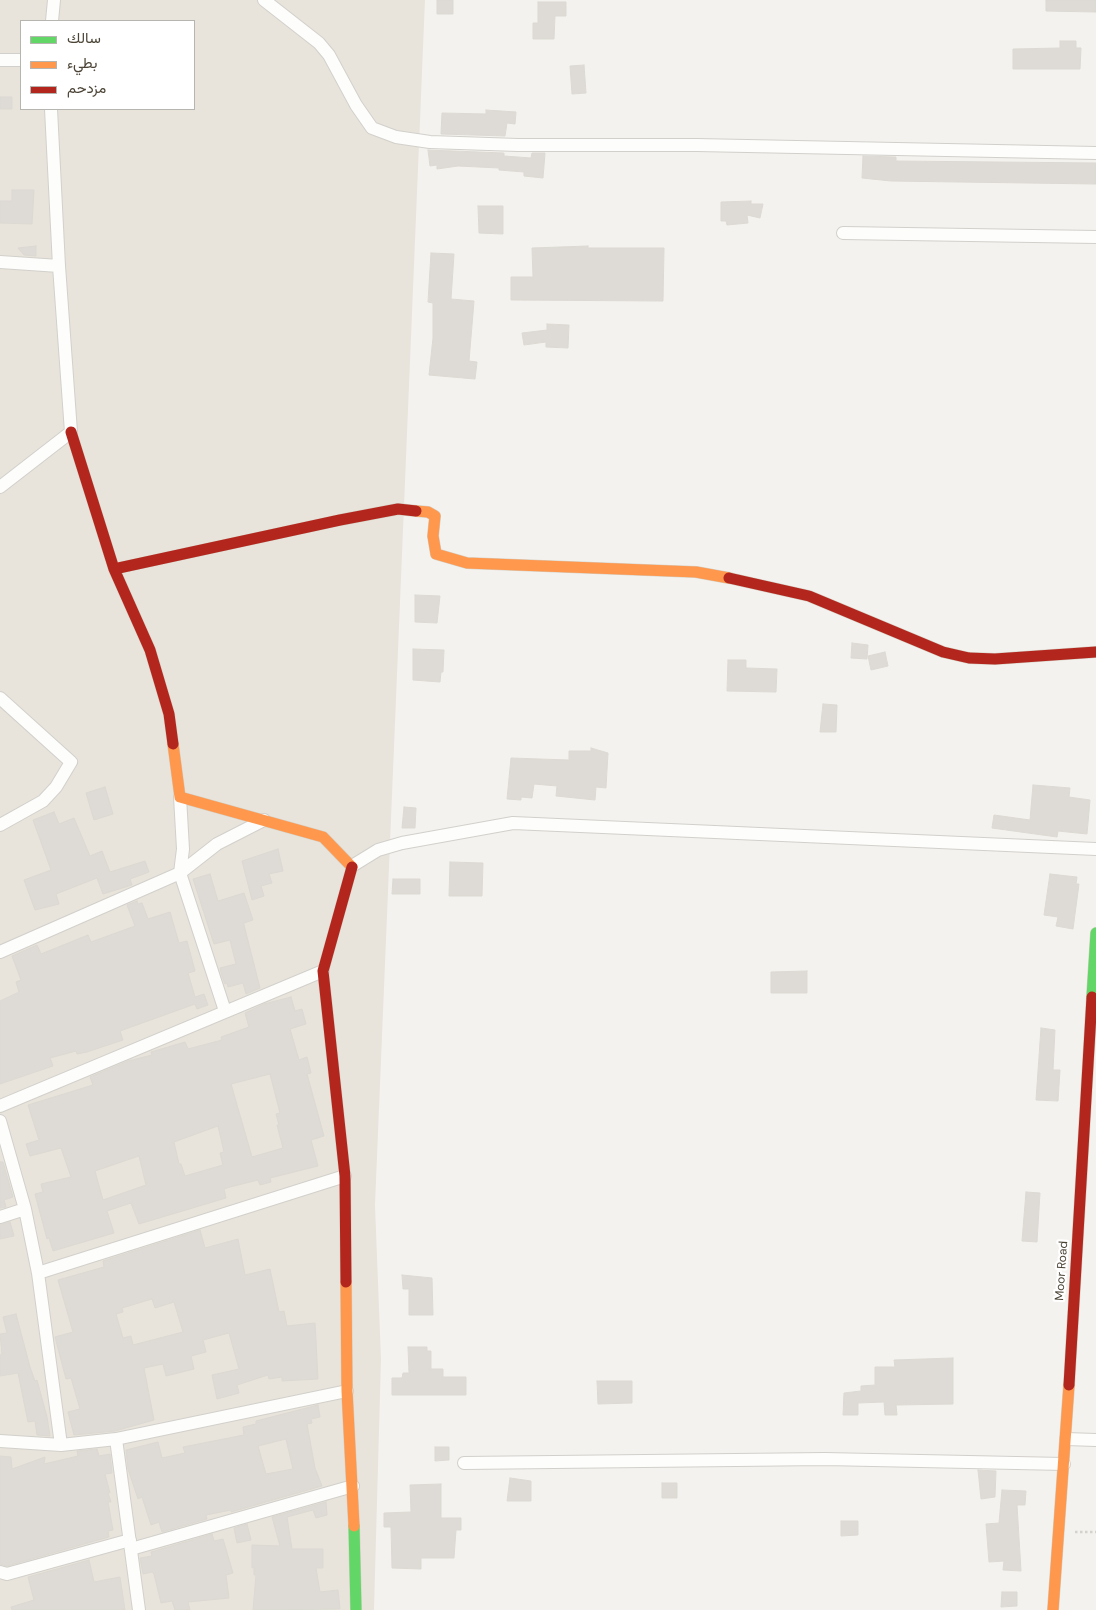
<!DOCTYPE html>
<html>
<head>
<meta charset="utf-8">
<style>
	body { margin:0 }
	#map { position:relative; width:1096px; height:1610px; overflow:hidden; background:#f4f2ee; font-family:"DM Sans",Vazirmatn,sans-serif }
	canvas { display:block }
	.legend { position:absolute; left:20px; top:20px; width:175px; height:90px; box-sizing:border-box; background:#fff; border:1px solid #b7b5af; margin:0; padding:6px 9px; list-style:none; font-size:15px; color:#4c4537 }
	.legend li { display:flex; align-items:center; gap:10px; height:25px }
	.legend b { width:25px; border:1px solid #b7b5af }
</style>
</head>
<body>
<div id="map">
<canvas width="1096" height="1610"></canvas>
<ul class="legend">
<li><b style="height:6px;background:#63d668"></b>سالك</li>
<li><b style="height:6px;background:#ff974d"></b>بطيء</li>
<li><b style="height:6px;background:#b3261e"></b>مزدحم</li>
</ul>
</div>
<script>
const g = document.querySelector('canvas').getContext('2d');
g.lineJoin = 'round';
function paint(path, color) {
  g.fillStyle = color;
  g.fill(path, 'evenodd');
}
function shape(rows) {
  const path = new Path2D();
  for (const r of rows) {
    path.moveTo(r[0], r[1]);
    for (let i = 2; i < r.length; i += 2) path.lineTo(r[i], r[i + 1]);
  }
  return path;
}
function strokePath(path, color, width, dash) {
  g.strokeStyle = color;
  g.lineWidth = width;
  g.lineCap = dash ? 'butt' : 'round';
  g.setLineDash(dash || []);
  g.stroke(path);
}
function label(font, color, halo, rows, align = 'center') {
  g.font = font + ' "DM Sans",sans-serif';
  g.lineWidth = 4.5;
  g.setLineDash([]);
  g.textBaseline = 'middle';
  g.strokeStyle = halo;
  g.fillStyle = color;
  for (const [text, x, y, turn = 0] of rows) {
    g.save();
    g.translate(x, y);
    g.rotate((+turn || 0) * Math.PI / 180);
    g.textAlign = isNaN(turn) ? turn : align;
    if (halo) g.strokeText(text, 0, 0);
    g.fillText(text, 0, 0);
    g.restore();
  }
}
const residential = shape([
	[0,0,425,0,375,1205,381,1359,374,1610,0,1610],
	[21,21,194,21,194,109,21,109]
]);
const building = shape([
	[437,0,453,0,453,14,437,14,437,0],
	[1046,0,1096,0,1096,12,1046,11,1046,0],
	[538,2,566,2,566,16,555,16,554,39,533,39,533,23,538,23,538,2],
	[1060,41,1076,41,1076,48,1081,48,1080,69,1013,69,1013,49,1060,48,1060,41],
	[584,65,586,93,572,94,570,66,584,65],
	[0,97,12,97,12,109,0,109,0,97],
	[486,110,516,112,515,124,507,123,505,136,441,134,442,113,486,114,486,110],
	[428,150,504,153,504,156,531,158,532,153,545,153,543,178,524,176,524,172,499,170,499,168,458,166,437,169,437,165,430,166,428,150],
	[863,156,896,157,896,161,1096,163,1096,184,891,181,862,178,863,156],
	[12,190,34,190,32,224,0,223,0,201,12,201,12,190],
	[751,201,751,204,763,204,760,218,747,215,748,223,727,225,726,221,721,221,721,202,751,201],
	[478,206,503,206,503,234,479,233,478,206],
	[36,246,36,256,24,255,18,248,36,246],
	[588,246,588,248,664,248,663,301,511,300,511,277,533,277,532,248,588,246],
	[431,253,454,254,451,299,474,301,469,361,477,362,475,379,429,375,433,338,433,303,428,302,431,253],
	[547,324,569,325,568,348,546,347,546,342,524,345,522,333,547,330,547,324],
	[415,595,440,596,437,623,415,622,415,595],
	[852,643,868,645,867,659,851,658,852,643],
	[413,649,444,650,443,672,441,672,440,682,413,680,413,649],
	[885,652,888,666,871,670,868,656,885,652],
	[728,660,746,660,746,668,777,669,776,692,727,691,728,660],
	[823,704,837,705,836,732,820,732,823,704],
	[591,748,608,753,606,788,596,787,595,800,556,796,557,786,534,784,532,798,521,797,521,800,507,799,511,758,569,760,569,751,591,751,591,748],
	[1033,785,1070,788,1069,797,1090,800,1087,834,1058,831,1057,837,992,828,994,815,1030,820,1033,785],
	[105,787,113,814,94,820,86,793,105,787],
	[404,807,416,808,415,828,402,828,404,807],
	[54,812,59,824,74,818,90,856,102,851,110,872,145,861,149,872,130,879,132,885,103,894,97,878,56,894,59,904,35,910,24,880,51,870,33,820,54,812],
	[278,849,283,871,269,874,272,883,261,886,264,896,252,900,242,861,278,849],
	[450,862,483,863,482,896,449,896,450,862],
	[210,874,218,901,244,893,253,920,244,923,244,925,260,988,246,994,243,983,228,987,227,983,225,984,222,976,220,968,236,964,230,940,214,944,193,879,210,874],
	[1050,874,1077,877,1076,884,1079,884,1073,929,1056,926,1058,917,1044,915,1050,874],
	[393,879,420,879,420,894,392,894,393,879],
	[137,901,138,904,142,903,148,919,170,912,179,943,187,941,195,971,188,973,195,997,204,994,208,1005,197,1009,195,1004,120,1031,123,1040,87,1052,77,1054,76,1051,50,1058,53,1066,0,1084,0,1001,19,992,16,982,21,980,12,956,37,945,41,954,88,935,91,942,135,926,127,905,137,901],
	[807,971,807,993,771,993,771,972,807,971],
	[291,997,295,1011,302,1009,306,1024,290,1029,299,1060,307,1057,311,1073,307,1074,324,1136,311,1140,318,1166,270,1178,271,1182,260,1185,258,1180,230,1187,224,1189,226,1198,139,1224,131,1203,107,1211,114,1233,53,1251,49,1238,47,1239,35,1194,43,1192,41,1184,71,1177,61,1148,30,1156,26,1144,39,1140,28,1105,93,1085,90,1077,128,1061,152,1055,151,1052,185,1042,188,1049,222,1040,221,1037,249,1027,245,1013,264,1004,291,997],
	[270,1074,280,1113,276,1114,279,1125,277,1125,283,1148,252,1157,231,1084,270,1074],
	[218,1126,224,1152,220,1153,223,1165,185,1176,181,1164,179,1164,174,1142,218,1126],
	[139,1156,146,1185,103,1200,95,1171,139,1156],
	[1041,1028,1055,1030,1053,1070,1060,1070,1058,1101,1036,1100,1041,1028],
	[0,1162,3,1162,13,1197,4,1200,6,1207,0,1208,0,1162],
	[1026,1192,1040,1193,1037,1242,1022,1241,1026,1192],
	[10,1222,14,1236,0,1239,0,1225,10,1222],
	[200,1230,205,1248,238,1239,245,1275,270,1269,279,1312,284,1311,287,1326,315,1323,318,1379,282,1381,282,1377,269,1379,268,1375,237,1385,239,1393,217,1399,212,1375,239,1369,229,1333,203,1340,206,1352,191,1356,194,1369,166,1376,163,1364,144,1368,154,1420,115,1431,74,1435,68,1412,80,1409,71,1378,66,1379,55,1337,73,1332,58,1280,104,1267,103,1261,200,1230],
	[152,1299,155,1308,174,1302,183,1332,133,1345,131,1336,123,1338,116,1314,123,1312,122,1308,152,1299],
	[402,1275,432,1278,433,1315,409,1315,409,1289,403,1289,402,1275],
	[16,1314,30,1367,35,1381,37,1380,47,1417,50,1436,37,1435,35,1421,28,1422,18,1373,0,1376,0,1355,2,1354,0,1334,7,1333,3,1317,16,1314],
	[408,1347,427,1347,427,1351,431,1351,431,1369,443,1369,443,1377,466,1377,466,1395,392,1395,392,1378,402,1378,403,1373,409,1373,408,1347],
	[953,1358,953,1404,896,1405,897,1415,885,1415,884,1402,858,1403,858,1415,843,1415,844,1393,861,1391,861,1386,875,1385,875,1367,895,1367,894,1360,953,1358],
	[597,1381,632,1381,632,1403,598,1404,597,1381],
	[318,1405,320,1417,311,1419,312,1423,307,1424,315,1468,322,1486,231,1512,231,1510,206,1515,207,1519,162,1532,159,1522,151,1525,142,1497,138,1499,128,1469,126,1450,158,1442,162,1458,185,1453,183,1447,244,1435,243,1427,256,1424,256,1421,318,1405],
	[286,1439,293,1469,266,1474,258,1446,286,1439],
	[435,1447,449,1447,449,1460,435,1461,435,1447],
	[97,1449,99,1456,110,1454,112,1473,105,1474,110,1493,108,1493,111,1502,108,1502,113,1530,108,1531,109,1537,7,1566,0,1564,0,1456,11,1457,12,1469,45,1457,44,1464,78,1456,77,1451,97,1449],
	[978,1470,996,1471,995,1497,981,1499,978,1470],
	[510,1478,531,1481,531,1501,507,1501,510,1478],
	[662,1483,677,1483,677,1498,662,1498,662,1483],
	[441,1484,441,1518,461,1518,461,1530,456,1530,454,1558,421,1558,421,1569,392,1568,391,1527,384,1527,384,1513,411,1512,410,1485,441,1484],
	[1002,1490,1026,1491,1025,1505,1017,1505,1021,1571,1003,1570,1004,1561,989,1562,986,1524,999,1523,1002,1490],
	[326,1502,327,1515,316,1518,313,1510,287,1517,292,1549,323,1549,323,1568,316,1568,320,1592,338,1590,340,1609,253,1610,256,1575,254,1575,254,1567,252,1568,252,1545,280,1546,272,1517,326,1502],
	[841,1521,858,1521,858,1535,841,1536,841,1521],
	[247,1524,251,1540,237,1543,234,1528,247,1524],
	[212,1534,214,1541,223,1539,233,1573,226,1575,229,1598,188,1602,190,1610,175,1610,172,1601,161,1603,154,1574,152,1572,143,1574,140,1558,152,1556,151,1552,212,1534],
	[89,1560,94,1582,120,1577,125,1610,12,1610,11,1607,34,1600,28,1577,89,1560],
	[1002,1592,1017,1592,1017,1606,1001,1607,1002,1592]
]);
const path = shape([
	[1075,1532,1096,1532]
]);
const street = shape([
	[264,0,319,43,329,55,356,105,372,128,396,137,430,142,518,145,697,145,1096,153],
	[52,21,54,0],
	[0,60,21,60],
	[843,233,1096,237],
	[0,262,59,266],
	[0,487,71,432,59,266,51,109],
	[0,698,71,762,56,787,43,801,0,825],
	[180,797,183,849,180,873,225,1011],
	[352,866,378,850,402,843,513,823,1096,849],
	[0,952,180,873,217,844,264,820],
	[0,1106,323,971],
	[0,1121,25,1209,38,1273,61,1445],
	[0,1217,25,1209],
	[38,1273,345,1176],
	[116,1439,139,1610],
	[1066,1439,1096,1440],
	[0,1441,61,1445,116,1439,347,1391],
	[464,1463,825,1459,1064,1464],
	[131,1549,353,1486],
	[0,1572,7,1574,130,1540]
]);
const fast = shape([
	[1092,997,1096,933],
	[354,1526,356,1610]
]);
const slow = shape([
	[416,511,428,512,435,516,433,536,436,554,467,563,696,572,729,578],
	[173,744,180,797,323,837,352,867],
	[346,1282,347,1391,354,1526],
	[1053,1610,1069,1385]
]);
const jam = shape([
	[71,432,114,569,150,650,169,714,173,744],
	[114,569,340,520,398,509,416,511],
	[729,578,809,596,943,652,969,658,995,659,1096,652],
	[346,1282,345,1176,323,971,352,867],
	[1069,1385,1092,997]
]);
const streetNames = [
	["Moor Road",1062,1271,-86]
];
paint(residential, '#e8e4db');
paint(building, '#dedbd6');
strokePath(building, '#dcd9d3', 1);
strokePath(street, '#d2d0cb', 14);
strokePath(fast, '#d4d0c4', 12);
strokePath(slow, '#d4d0c4', 12);
strokePath(jam, '#d4d0c4', 12);
strokePath(path, '#d4d2cc', 2.5, [2.5, 2.5]);
strokePath(street, '#fdfdfc', 12);
strokePath(fast, '#63d668', 11);
strokePath(slow, '#ff974d', 11);
strokePath(jam, '#b3261e', 11);
label('12px', '#4c4537', '#fff', streetNames);
</script>
</body>
</html>
